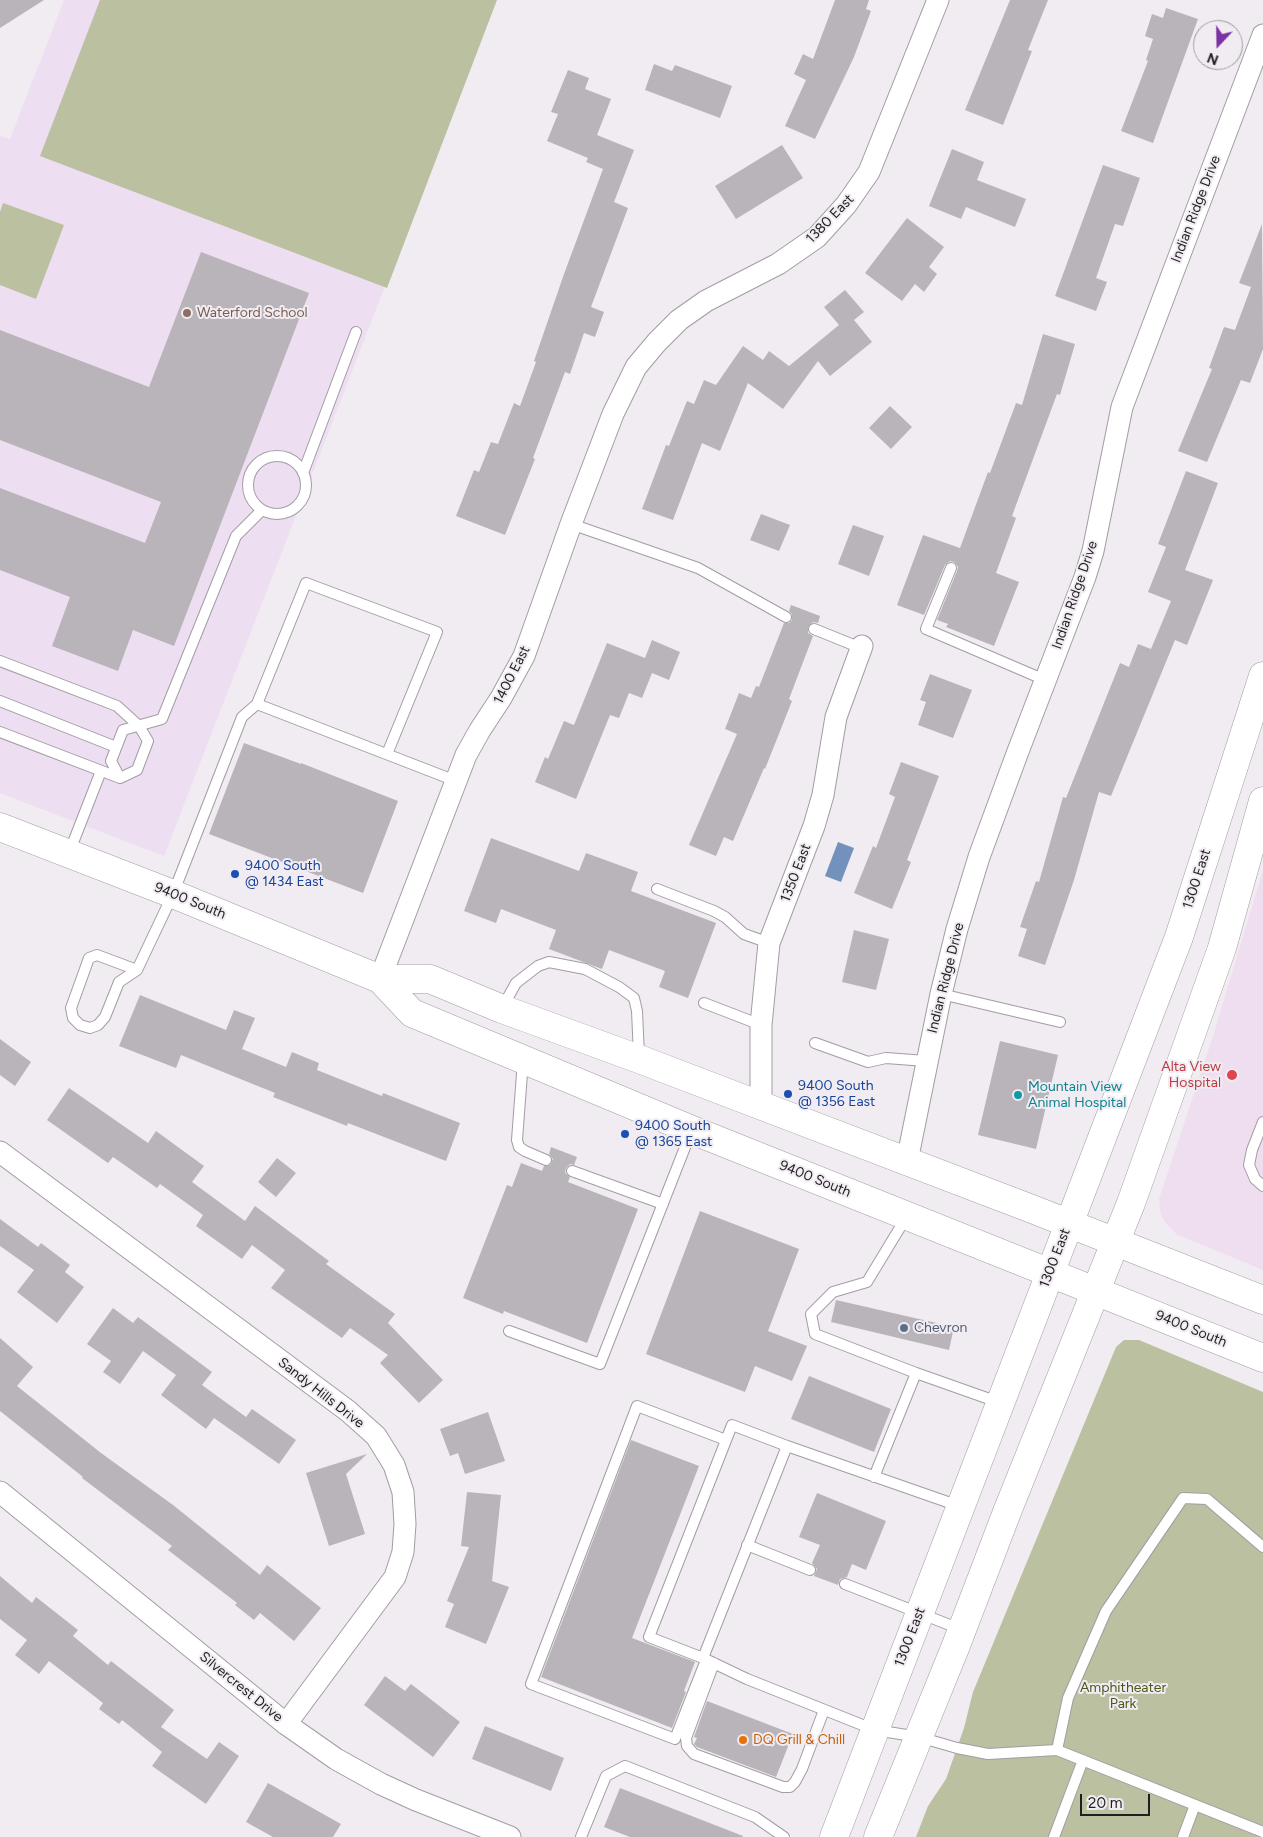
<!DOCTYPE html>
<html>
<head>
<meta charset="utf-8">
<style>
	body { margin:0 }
	#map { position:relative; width:1263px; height:1837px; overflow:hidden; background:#f1ecf2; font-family:Figtree,sans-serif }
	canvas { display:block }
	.north { position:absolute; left:1193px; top:20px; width:50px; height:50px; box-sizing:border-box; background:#f1ecf2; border:1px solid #9d9a9e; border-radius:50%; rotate:201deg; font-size:14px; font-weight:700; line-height:20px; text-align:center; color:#201e20 }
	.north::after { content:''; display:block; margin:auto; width:18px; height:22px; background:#7c32a4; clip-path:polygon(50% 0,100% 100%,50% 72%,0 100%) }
	.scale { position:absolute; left:1080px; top:1794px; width:70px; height:22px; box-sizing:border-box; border:2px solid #201e20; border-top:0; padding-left:6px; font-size:15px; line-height:18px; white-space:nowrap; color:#201e20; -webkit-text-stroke:4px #f1ecf2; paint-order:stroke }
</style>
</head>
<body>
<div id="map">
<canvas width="1263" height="1837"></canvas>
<div class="north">N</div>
<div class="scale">20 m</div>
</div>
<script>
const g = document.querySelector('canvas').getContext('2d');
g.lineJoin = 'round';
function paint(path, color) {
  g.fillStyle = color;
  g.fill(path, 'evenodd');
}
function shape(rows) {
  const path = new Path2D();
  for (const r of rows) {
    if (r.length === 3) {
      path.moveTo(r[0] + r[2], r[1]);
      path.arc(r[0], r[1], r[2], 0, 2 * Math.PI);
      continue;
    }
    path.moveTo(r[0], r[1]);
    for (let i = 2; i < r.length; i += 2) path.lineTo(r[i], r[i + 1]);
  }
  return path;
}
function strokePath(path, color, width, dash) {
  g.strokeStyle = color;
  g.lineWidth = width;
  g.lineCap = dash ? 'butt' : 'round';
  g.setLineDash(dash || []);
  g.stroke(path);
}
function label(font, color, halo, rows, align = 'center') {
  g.font = font + ' Figtree,sans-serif';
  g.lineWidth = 4;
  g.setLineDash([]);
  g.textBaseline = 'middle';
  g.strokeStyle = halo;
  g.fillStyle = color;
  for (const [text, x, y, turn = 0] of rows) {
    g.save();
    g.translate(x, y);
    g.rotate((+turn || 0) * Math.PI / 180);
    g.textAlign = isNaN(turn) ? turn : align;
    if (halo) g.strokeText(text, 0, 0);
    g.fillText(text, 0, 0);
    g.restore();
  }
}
const education = shape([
	[64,0,496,0,164,856,0,793,0,136,10,139]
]);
const medical = shape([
	[1263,870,1263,1270,1176,1234,1164,1221,1160,1211,1159,1199,1213,1036]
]);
const green = shape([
	[100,0,497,0,387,288,40,156],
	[3,203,64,225,36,299,0,285,0,212],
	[1124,1340,1139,1340,1263,1392,1263,1837,916,1837,928,1806,946,1779,964,1728,973,1692,1116,1347]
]);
const water = shape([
	[838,842,854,848,841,882,825,876]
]);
const building = shape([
	[0,0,44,0,0,28],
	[835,0,869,0,866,9,871,11,854,57,815,139,785,126,806,80,794,74,803,54,813,59],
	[1010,0,1048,0,1028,50,1032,51,1003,125,965,110],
	[1166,8,1198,19,1153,143,1121,131,1148,61,1146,60,1153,39,1145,36,1152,14,1163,18],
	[654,64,672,71,675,65,732,86,720,118,645,90],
	[568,70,589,78,585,89,611,99,597,135,634,150,614,202,628,208,591,307,604,312,595,337,584,333,570,374,565,372,533,458,535,459,505,535,456,516,474,470,479,472,491,442,498,444,514,403,520,406,536,362,534,361,564,274,603,169,586,162,588,158,547,141,558,114,551,112],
	[782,145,803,178,736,219,715,186],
	[952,149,984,162,977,180,1026,199,1015,227,966,207,961,219,929,206],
	[1103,165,1140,178,1123,226,1115,224,1096,278,1107,282,1096,311,1055,296],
	[907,218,944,247,929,267,937,274,924,292,915,284,902,301,865,273],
	[1262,224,1263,349,1250,383,1241,380,1207,462,1178,451,1212,369,1209,368,1224,327,1235,330,1251,287,1239,283],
	[201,252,309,293,174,646,133,630,118,671,52,646,70,597,0,570,0,488,145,543,161,502,0,440,0,330,149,387],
	[845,290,864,312,854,320,872,342,830,376,818,361,783,409,748,383,720,451,702,443,673,520,642,509,666,445,669,446,687,401,694,404,704,380,716,385,743,346,763,360,769,351,789,366,839,325,824,307],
	[1043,334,1075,344,1060,395,1057,394,1012,516,1016,518,996,573,1019,582,994,646,946,627,948,624,937,620,957,571,958,567,954,562,950,561,945,565,924,615,897,605,923,535,960,548,988,472,990,473,1016,403,1022,405],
	[890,406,912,427,891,449,869,428],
	[1186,471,1218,483,1185,570,1213,580,1187,645,1175,640,1111,796,1099,792,1074,880,1045,965,1018,956,1027,929,1020,927,1036,881,1039,882,1063,797,1066,798,1120,663,1129,667,1138,644,1151,649,1171,601,1148,592,1166,547,1158,544],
	[761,514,790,525,779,551,750,540],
	[853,525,884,536,869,576,838,564],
	[791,605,820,616,818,623,813,622,808,627,808,633,813,636,789,699,792,701,765,769,764,768,733,841,724,837,716,856,689,845,737,734,725,729,739,693,751,698,756,686,759,687,784,623,789,623,792,620,792,614,789,611],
	[652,640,680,652,669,680,652,673,642,698,629,693,619,718,610,715,576,799,535,782,545,757,548,759,564,721,574,725,607,643,645,658],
	[930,674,972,690,953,738,918,725,926,702,920,700],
	[244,743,301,764,301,763,398,801,363,893,209,834],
	[901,762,939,776,907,860,911,862,892,909,854,893,873,846,876,848,895,797,889,794],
	[491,838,579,871,586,853,638,872,631,891,716,923,688,998,659,987,665,971,609,950,602,969,549,949,556,930,501,909,496,923,464,911],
	[854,930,889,939,876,990,842,982],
	[140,995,226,1030,234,1010,255,1018,242,1049,286,1067,292,1052,319,1063,317,1070,382,1096,383,1093,460,1123,446,1161,348,1123,347,1126,273,1097,275,1093,181,1055,176,1068,119,1046],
	[0,1039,31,1062,15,1086,0,1075],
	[1000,1041,1058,1055,1036,1149,978,1135],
	[69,1088,148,1143,156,1131,204,1166,192,1182,245,1221,255,1206,329,1261,326,1264,395,1314,388,1323,443,1380,419,1403,380,1363,388,1355,350,1328,342,1338,271,1288,285,1270,252,1245,242,1259,196,1226,203,1215,160,1184,157,1188,113,1157,108,1163,47,1120],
	[551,1147,577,1157,574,1165,570,1164,566,1168,565,1173,570,1177,568,1182,638,1209,587,1343,504,1311,503,1314,463,1298,507,1185,512,1187,521,1163,542,1171,544,1166,550,1165,553,1159,549,1154],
	[277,1158,296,1173,276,1197,258,1182],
	[700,1211,799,1249,768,1331,807,1346,792,1381,755,1366,745,1392,646,1354],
	[0,1219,38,1247,41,1243,70,1265,65,1272,84,1287,57,1323,17,1292,34,1270,0,1246],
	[836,1300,954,1327,949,1350,831,1322],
	[113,1308,133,1323,138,1317,212,1372,202,1385,246,1417,252,1409,296,1440,279,1464,214,1418,206,1429,161,1395,176,1375,143,1351,120,1384,103,1372,111,1361,87,1344],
	[0,1338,33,1367,17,1386,101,1453,173,1505,260,1575,267,1565,321,1608,294,1641,260,1613,254,1620,235,1605,237,1603,168,1550,172,1546,82,1478,83,1477,0,1411],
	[809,1376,891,1409,874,1452,791,1419],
	[488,1412,505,1461,465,1474,458,1453,450,1456,440,1429],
	[631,1440,699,1466,632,1638,695,1662,684,1691,686,1692,672,1728,541,1677],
	[367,1454,346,1474,365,1534,329,1546,306,1473],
	[467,1492,501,1495,492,1581,509,1587,486,1644,445,1627,454,1604,447,1601,469,1547,461,1546],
	[817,1493,886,1521,866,1570,852,1564,847,1577,840,1579,838,1585,814,1576,817,1569,812,1563,820,1545,799,1537],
	[0,1576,32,1603,36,1597,78,1630,73,1636,108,1665,111,1661,174,1710,161,1727,207,1759,219,1742,239,1756,206,1804,152,1766,162,1752,122,1720,119,1724,99,1709,103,1703,49,1661,39,1674,15,1655,27,1640,0,1619],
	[385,1676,405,1691,411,1684,460,1722,433,1757,364,1705],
	[707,1701,793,1734,776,1777,697,1747,694,1744,697,1738,694,1737],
	[485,1726,564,1758,551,1791,472,1759],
	[268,1783,341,1824,333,1837,273,1837,246,1822],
	[620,1788,743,1836,743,1837,630,1837,604,1827]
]);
const lane = shape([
	[277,485,29],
	[303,473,356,332],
	[571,524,698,568,786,617],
	[951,568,926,629,1045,680],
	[814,629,861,648],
	[0,661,117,706,139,726,148,741,137,770,120,778,0,732],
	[0,701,116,747],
	[257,704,306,583,437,632,387,754],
	[120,778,111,761,123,730,162,719,236,536,262,510],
	[69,853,101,771],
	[657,889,714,911,725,917,744,934,769,943],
	[137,970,97,955,89,958,71,1008,73,1018,80,1025,90,1028,98,1025,105,1017,119,982,137,970,173,894,242,717,257,704,456,781],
	[941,994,1060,1022],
	[704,1003,761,1025],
	[502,1008,516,983,538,966,549,962,585,969,619,987,634,998,637,1011,639,1056],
	[815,1043,868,1062,886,1058,926,1061],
	[523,1060,517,1140,519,1147,525,1151,546,1160],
	[1263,1122,1252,1150,1249,1165,1255,1179,1263,1186],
	[572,1171,663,1204],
	[907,1216,867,1282,833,1292,811,1314,815,1334,916,1373],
	[509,1331,600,1364,691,1132],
	[874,1477,916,1373,998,1402],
	[959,1506,787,1446,703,1658,747,1679,875,1730,919,1737,957,1748,988,1754,1057,1750,1263,1832],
	[747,1545,810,1570],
	[845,1584,960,1629],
	[703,1658,649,1637,732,1425,787,1446],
	[706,1660,675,1739,531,1684,637,1406,726,1440],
	[714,1663,686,1738,687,1746,694,1754,783,1787,790,1787,795,1782,802,1769,824,1710],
	[1057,1750,1068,1698,1106,1611,1183,1498,1207,1499,1263,1547],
	[581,1837,606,1776,625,1766,755,1817,784,1837],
	[1054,1837,1083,1760],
	[1183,1837,1195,1805]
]);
const street = shape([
	[380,979,466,755,480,730,501,698,524,656,571,524,613,414,636,367,657,342,679,320,706,301,778,264,817,237,846,205,869,172,938,0],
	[761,1105,761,1025,769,943,814,826,823,795,836,717,862,646],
	[0,1152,348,1411,376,1436,394,1465,403,1492,405,1524,403,1552,395,1577,286,1724],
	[907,1161,941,994,957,929,979,857,1017,754,1085,577,1093,551,1122,407,1263,35],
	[0,1492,286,1724,336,1759,381,1784,416,1800,510,1837]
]);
const primary = shape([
	[0,827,173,894,380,979,430,979,502,1009,639,1059,1032,1209,1263,1300],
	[380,979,412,1013,692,1130,1263,1358],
	[834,1837,1179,937,1263,676],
	[878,1837,955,1648,1007,1512,1131,1203,1222,948,1263,801]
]);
const markers = [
	[187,313,5,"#8d6e63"],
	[235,874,5,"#1a4fb4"],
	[1232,1075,6,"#e0444e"],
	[788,1094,5,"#1a4fb4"],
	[1018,1095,5,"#0f9aa8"],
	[625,1134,5,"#1a4fb4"],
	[904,1328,5,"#5c6f8a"],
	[743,1740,5,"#e8710a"]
];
const streetNames = [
	["Indian Ridge Drive",1196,209,-69],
	["1380 East",830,219,-46],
	["Indian Ridge Drive",1075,595,-71],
	["1400 East",512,675,-63],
	["1350 East",796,873,-69],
	["1300 East",1197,879,-72],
	["9400 South",190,901,22],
	["Indian Ridge Drive",946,978,-76],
	["9400 South",815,1179,22],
	["1300 East",1055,1258,-69],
	["9400 South",1191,1329,22],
	["Sandy Hills Drive",321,1393,38],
	["1300 East",910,1637,-69],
	["Silvercrest Drive",241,1687,39]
];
const educationNames = [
	["Waterford School",197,313]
];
const transitNames = [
	["9400 South",245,866],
	["@ 1434 East",245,882],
	["9400 South",798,1086],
	["@ 1356 East",798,1102],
	["9400 South",635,1126],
	["@ 1365 East",635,1142]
];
const healthNames = [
	["Alta View",1221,1067],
	["Hospital",1221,1083]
];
const cultureNames = [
	["Mountain View",1028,1087],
	["Animal Hospital",1028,1103]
];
const serviceNames = [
	["Chevron",914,1328]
];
const parkNames = [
	["Amphitheater",1123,1688],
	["Park",1123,1704]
];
const foodNames = [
	["DQ Grill & Chill",753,1740]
];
paint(education, '#eddef1');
paint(medical, '#efdef0');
paint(green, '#bac0a0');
paint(water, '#7292bd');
paint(building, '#b9b4b9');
strokePath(lane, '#a29da2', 12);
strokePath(street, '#a29da2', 23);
strokePath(primary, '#a29da2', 29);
strokePath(lane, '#fff', 10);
strokePath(street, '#fff', 21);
strokePath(primary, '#fff', 28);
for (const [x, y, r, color] of markers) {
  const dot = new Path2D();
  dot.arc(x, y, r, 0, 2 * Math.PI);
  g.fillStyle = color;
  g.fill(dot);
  strokePath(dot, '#f1ecf2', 2);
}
label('14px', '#201e20', '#f1ecf2', streetNames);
label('14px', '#785e54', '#f1ecf2', educationNames, 'left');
label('14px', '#164399', '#f1ecf2', transitNames, 'left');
label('14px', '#be3a42', '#f1ecf2', healthNames, 'right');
label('14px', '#0d838f', '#f1ecf2', cultureNames, 'left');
label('14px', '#4e5e75', '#f1ecf2', serviceNames, 'left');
label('14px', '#4e571b', '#f1ecf2', parkNames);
label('14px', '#c56008', '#f1ecf2', foodNames, 'left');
</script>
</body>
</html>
